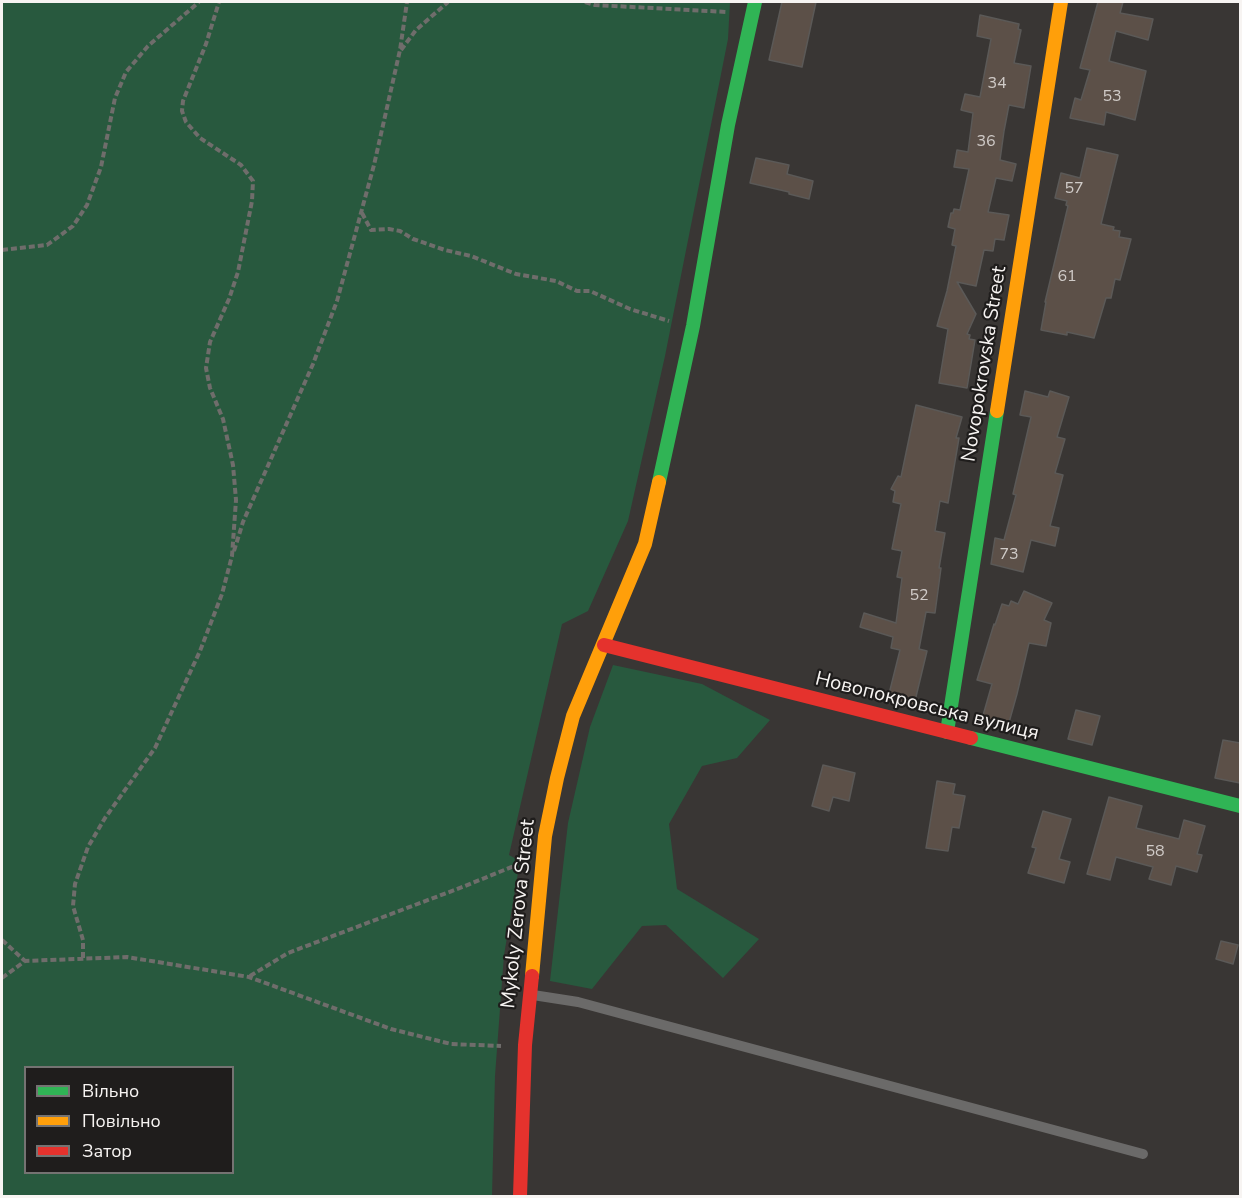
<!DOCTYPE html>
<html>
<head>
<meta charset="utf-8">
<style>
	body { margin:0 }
	#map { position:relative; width:1242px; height:1198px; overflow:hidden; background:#393634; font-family:"Nunito Sans",sans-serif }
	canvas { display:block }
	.frame { position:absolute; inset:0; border:3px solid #f7f4f2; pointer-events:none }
	.legend { position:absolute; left:24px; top:1066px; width:210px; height:108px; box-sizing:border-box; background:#1f1d1c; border:2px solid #757372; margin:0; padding:8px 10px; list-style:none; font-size:18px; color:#f7f4f2 }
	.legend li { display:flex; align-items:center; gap:12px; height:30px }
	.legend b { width:30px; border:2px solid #757372 }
</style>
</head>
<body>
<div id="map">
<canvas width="1242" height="1198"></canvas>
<div class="frame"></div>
<ul class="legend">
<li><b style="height:8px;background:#30b455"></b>Вільно</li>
<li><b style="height:8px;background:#ff9f0a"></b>Повільно</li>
<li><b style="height:8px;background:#e5322d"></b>Затор</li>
</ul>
</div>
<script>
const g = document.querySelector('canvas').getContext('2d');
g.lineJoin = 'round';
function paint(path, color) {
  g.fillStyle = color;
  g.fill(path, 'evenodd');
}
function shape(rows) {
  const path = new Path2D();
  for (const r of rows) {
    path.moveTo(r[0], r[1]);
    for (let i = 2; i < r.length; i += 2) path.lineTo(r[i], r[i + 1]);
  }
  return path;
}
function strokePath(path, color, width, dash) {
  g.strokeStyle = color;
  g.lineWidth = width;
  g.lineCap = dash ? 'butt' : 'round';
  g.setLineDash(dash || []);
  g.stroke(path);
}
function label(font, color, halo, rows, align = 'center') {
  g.font = font + ' "Nunito Sans",sans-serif';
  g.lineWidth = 4.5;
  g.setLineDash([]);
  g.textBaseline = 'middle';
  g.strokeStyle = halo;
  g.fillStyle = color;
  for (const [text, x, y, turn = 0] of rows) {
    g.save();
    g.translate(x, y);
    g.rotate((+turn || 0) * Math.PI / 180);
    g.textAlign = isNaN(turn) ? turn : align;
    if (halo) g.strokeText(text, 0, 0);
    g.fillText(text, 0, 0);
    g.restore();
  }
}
const green = shape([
	[2,2,730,2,728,39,665,356,628,521,588,611,562,624,509,855,520,861,504,955,495,1076,492,1196,2,1196],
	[26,1068,232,1068,232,1172,26,1172],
	[613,665,702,684,770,720,737,758,702,766,669,824,677,889,759,939,723,978,666,925,642,926,592,989,550,981,568,823,590,727]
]);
const building = shape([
	[782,2,816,2,802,67,769,60,782,2],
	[1098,2,1123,2,1120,13,1153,19,1148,40,1116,31,1109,61,1146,71,1135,120,1106,112,1104,125,1070,118,1075,98,1081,100,1090,70,1080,68,1098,2],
	[980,15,1019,24,1018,29,1021,30,1014,63,1031,66,1024,108,1009,105,1004,131,1000,160,1016,164,1012,181,996,178,988,212,1009,215,1004,240,995,239,993,251,984,250,976,286,957,282,976,314,967,334,970,335,969,339,975,340,967,388,939,383,948,329,937,326,947,291,956,246,952,245,955,229,948,227,951,213,953,213,954,209,960,210,969,169,954,167,957,150,968,152,973,113,961,110,965,94,980,97,991,39,977,36,980,15],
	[1087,148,1118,155,1101,224,1114,227,1113,230,1120,231,1119,237,1131,239,1120,280,1115,279,1111,298,1106,298,1094,338,1067,332,1067,335,1041,330,1046,302,1045,302,1068,206,1066,205,1067,201,1055,198,1061,173,1080,178,1087,148],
	[756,158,789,165,787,174,813,181,809,199,789,194,789,192,750,183,756,158],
	[1025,391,1048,397,1050,391,1069,397,1057,437,1065,439,1055,473,1063,475,1050,526,1059,528,1055,546,1031,540,1023,572,991,564,995,538,1004,540,1016,495,1013,494,1031,417,1020,415,1025,391],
	[916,405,962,417,956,438,959,438,948,503,940,501,935,531,945,533,939,568,941,568,935,613,926,612,919,649,927,651,914,705,888,698,900,650,891,648,893,637,860,627,864,613,896,623,902,578,897,577,902,551,892,549,901,504,893,502,895,491,891,489,898,476,901,477,916,405],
	[1024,591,1052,603,1044,620,1051,623,1046,646,1029,643,1017,694,1008,726,982,719,992,684,977,680,994,624,995,625,1002,604,1009,606,1011,601,1018,604,1024,591],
	[1076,710,1100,716,1092,745,1068,739,1076,710],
	[1223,740,1240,743,1240,783,1215,778,1223,740],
	[823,765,855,773,849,801,833,797,829,811,812,806,823,765],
	[937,781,955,784,953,794,965,796,959,828,952,827,948,851,926,848,937,781],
	[1109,797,1142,806,1136,828,1179,839,1184,820,1205,826,1197,854,1202,855,1197,872,1176,866,1171,885,1149,879,1153,867,1116,857,1110,880,1087,874,1109,797],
	[1043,811,1071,819,1059,859,1070,862,1064,883,1028,873,1036,848,1032,847,1043,811],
	[1221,941,1238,945,1233,964,1216,959,1221,941]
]);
const path = shape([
	[585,2,595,5,727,12],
	[401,50,416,30,448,2],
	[362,213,371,230,389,229,400,231,413,239,445,250,471,256,516,274,556,281,577,291,590,291,630,309,669,321],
	[2,250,47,245,73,226,87,205,101,167,115,98,126,72,148,46,199,2],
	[234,551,243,522,313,364,337,301,374,165,400,50,407,2],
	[2,940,25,961],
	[83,958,83,940,73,906,75,884,88,847,105,818,155,748,200,651,222,594,232,556,236,500,233,465,223,419,210,388,206,368,210,342,229,299,238,272,252,201,253,181,241,165,200,138,186,122,182,111,183,101,206,44,219,2],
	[250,976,288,953,465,886,514,866,518,862],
	[2,978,25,961,127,957,249,977,391,1029,451,1044,501,1046]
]);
const lane = shape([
	[533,995,578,1002,1143,1154]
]);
const fast = shape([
	[659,482,693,326,728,125,755,2],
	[947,732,997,411],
	[971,738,1240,806]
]);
const slow = shape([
	[997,411,1061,2],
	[532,976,545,836,557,778,573,716,645,544,659,482]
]);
const jam = shape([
	[604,645,971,738],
	[520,1196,525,1045,532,976]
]);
const numberNames = [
	["34",997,84],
	["53",1112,97],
	["36",986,142],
	["57",1074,189],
	["61",1067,277],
	["73",1009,555],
	["52",919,596],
	["58",1155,852]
];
const streetNames = [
	["Novopokrovska Street",985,364,-81],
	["Новопокровська вулиця",927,707,14],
	["Mykoly Zerova Street",519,914,-84]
];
paint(green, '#28593e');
paint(building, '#5c5048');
strokePath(building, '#5b5957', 1.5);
strokePath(path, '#6f6d6b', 4, [6, 3]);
strokePath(lane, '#6b6a69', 10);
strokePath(fast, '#30b455', 14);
strokePath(slow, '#ff9f0a', 14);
strokePath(jam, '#e5322d', 14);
label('16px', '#d0cbc8', null, numberNames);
label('20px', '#f7f4f2', '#1f1d1c', streetNames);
</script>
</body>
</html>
